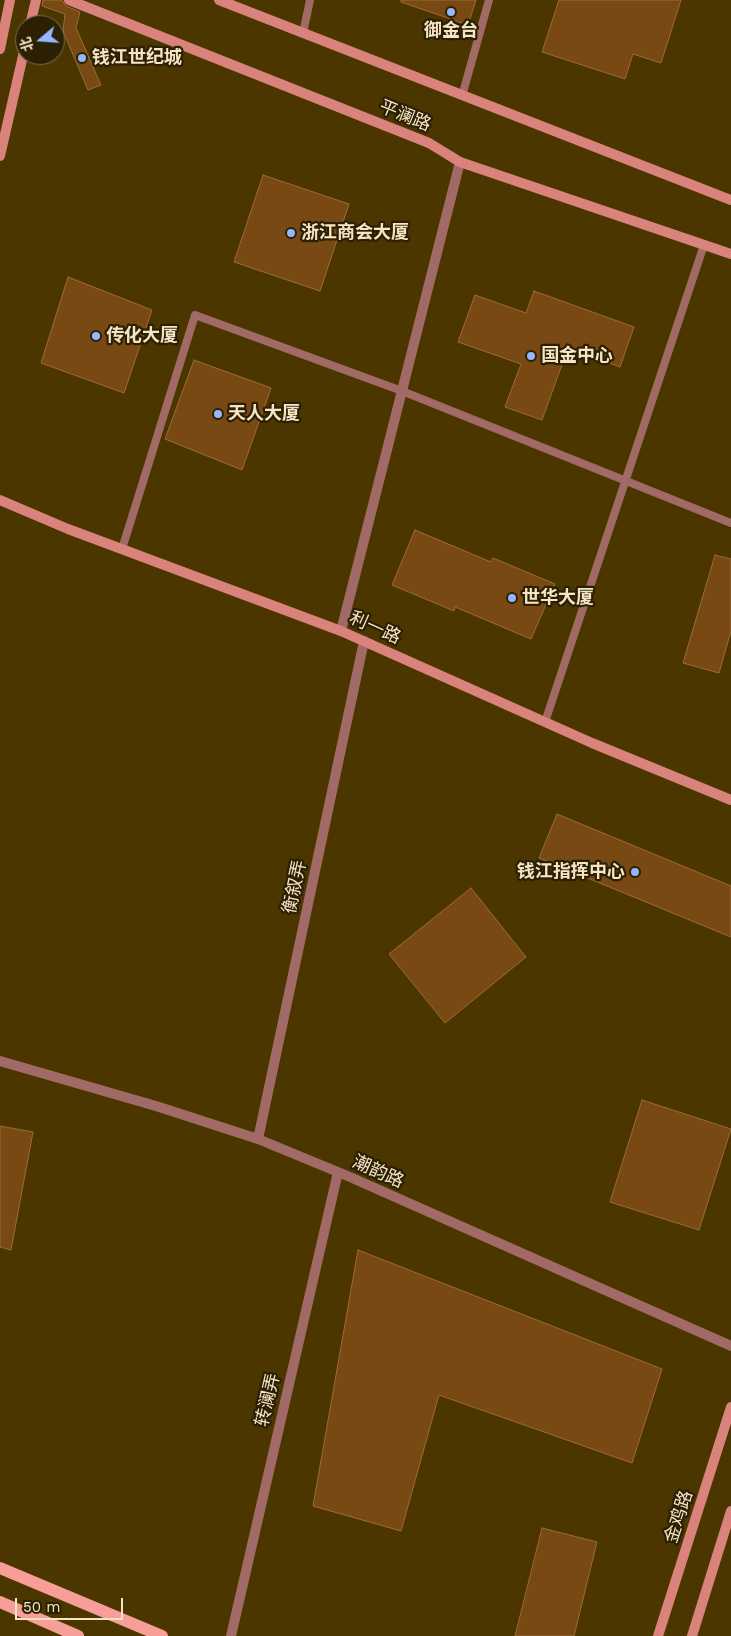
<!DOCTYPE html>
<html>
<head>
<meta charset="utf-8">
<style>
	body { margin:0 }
	#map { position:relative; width:731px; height:1636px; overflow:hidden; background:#4c3600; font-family:"Work Sans","Noto Sans SC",sans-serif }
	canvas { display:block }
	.north { position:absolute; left:15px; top:15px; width:50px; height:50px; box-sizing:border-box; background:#2b1f04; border:1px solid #7c6e51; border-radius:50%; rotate:252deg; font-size:14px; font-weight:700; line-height:20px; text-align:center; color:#f6e5c5 }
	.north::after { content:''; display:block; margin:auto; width:18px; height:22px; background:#94b7fd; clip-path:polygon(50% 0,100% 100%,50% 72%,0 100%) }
	.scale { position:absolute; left:15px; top:1598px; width:108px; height:22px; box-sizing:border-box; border:2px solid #f6e5c5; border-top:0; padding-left:6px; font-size:15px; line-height:18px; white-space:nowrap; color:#f6e5c5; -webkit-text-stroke:4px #2b1f04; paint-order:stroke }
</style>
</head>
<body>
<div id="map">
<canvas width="731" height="1636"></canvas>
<div class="north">北</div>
<div class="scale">50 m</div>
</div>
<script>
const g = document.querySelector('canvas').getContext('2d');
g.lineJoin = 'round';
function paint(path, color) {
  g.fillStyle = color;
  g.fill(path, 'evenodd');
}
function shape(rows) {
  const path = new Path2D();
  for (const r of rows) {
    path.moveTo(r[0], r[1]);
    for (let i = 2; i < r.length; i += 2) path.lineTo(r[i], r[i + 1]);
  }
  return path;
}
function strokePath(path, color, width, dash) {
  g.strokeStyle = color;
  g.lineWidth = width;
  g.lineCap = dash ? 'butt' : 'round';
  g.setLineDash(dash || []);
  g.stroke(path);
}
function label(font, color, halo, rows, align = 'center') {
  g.font = font + ' "Work Sans","Noto Sans SC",sans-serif';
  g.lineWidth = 4.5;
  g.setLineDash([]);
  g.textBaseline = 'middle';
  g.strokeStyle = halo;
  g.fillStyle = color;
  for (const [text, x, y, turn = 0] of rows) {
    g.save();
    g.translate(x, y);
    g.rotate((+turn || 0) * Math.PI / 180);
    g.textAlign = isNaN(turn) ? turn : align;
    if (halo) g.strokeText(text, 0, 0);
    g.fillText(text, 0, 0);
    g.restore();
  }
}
const building = shape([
	[43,0,62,0,66,6,80,12,76,28,101,85,88,90,63,31,65,14,42,6,43,0],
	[401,0,476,0,468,25,401,2,401,0],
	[559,0,681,0,661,63,633,54,625,79,542,52,559,0],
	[263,175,349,204,320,291,234,262,263,175],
	[68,277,152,310,124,393,41,363,68,277],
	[534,291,634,327,620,367,568,348,542,420,505,407,521,364,458,342,475,295,526,313,534,291],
	[194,360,271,388,242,470,165,439,194,360],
	[415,530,491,562,493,558,555,584,531,639,455,607,454,611,392,585,415,530],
	[715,555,731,559,731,631,719,673,683,663,715,555],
	[557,814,731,886,731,937,539,858,557,814],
	[471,888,526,957,445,1023,389,954,471,888],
	[642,1100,731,1129,699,1230,610,1202,642,1100],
	[0,1126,33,1132,11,1250,0,1247,0,1126],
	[358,1250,662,1369,632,1463,439,1395,401,1531,313,1506,358,1250],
	[542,1528,597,1542,574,1636,515,1636,542,1528]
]);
const lane = shape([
	[303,33,310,0],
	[462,96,489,0],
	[122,549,195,315,402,391,731,523],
	[545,722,704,245]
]);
const street = shape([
	[341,631,460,162],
	[0,1061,156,1106,258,1139,350,1177,731,1346],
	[258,1139,364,641],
	[231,1636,338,1172]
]);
const secondary = shape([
	[69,0,429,143,460,162,731,254],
	[219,0,731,200],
	[30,25,36,0],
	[0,49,10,0],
	[0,156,25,47],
	[0,500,68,529,341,631,592,743,731,800],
	[658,1636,731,1407],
	[692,1636,731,1511]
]);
const primary = shape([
	[0,1568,162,1636],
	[0,1602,78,1636]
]);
const markers = [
	[451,12,5,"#94b7fd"],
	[82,58,5,"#94b7fd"],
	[291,233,5,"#94b7fd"],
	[96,336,5,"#94b7fd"],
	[531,356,5,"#94b7fd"],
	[218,414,5,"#94b7fd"],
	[512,598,5,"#94b7fd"],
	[635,872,5,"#94b7fd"]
];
const poiNames = [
	["御金台",451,31,"center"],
	["钱江世纪城",92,58],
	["浙江商会大厦",301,233],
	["传化大厦",106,336],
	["国金中心",541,356],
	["天人大厦",228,414],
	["世华大厦",522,598],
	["钱江指挥中心",625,872,"right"]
];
const streetNames = [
	["平澜路",405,116,22],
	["利一路",375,628,24],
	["衡叙弄",295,887,-78],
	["潮韵路",378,1172,24],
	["转澜弄",268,1400,-77],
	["金鸡路",679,1517,-72]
];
paint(building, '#794913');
strokePath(building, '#9d6a38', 1);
strokePath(lane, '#a16a66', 8);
strokePath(street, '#a16a66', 10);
strokePath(secondary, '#da837d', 10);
strokePath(primary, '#f89e98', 12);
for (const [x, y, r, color] of markers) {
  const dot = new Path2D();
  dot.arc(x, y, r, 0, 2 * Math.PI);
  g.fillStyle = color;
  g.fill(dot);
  strokePath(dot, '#2b1f04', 2);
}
label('bold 18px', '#f6e5c5', '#2b1f04', poiNames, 'left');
label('18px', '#f6e5c5', '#2b1f04', streetNames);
</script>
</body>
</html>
